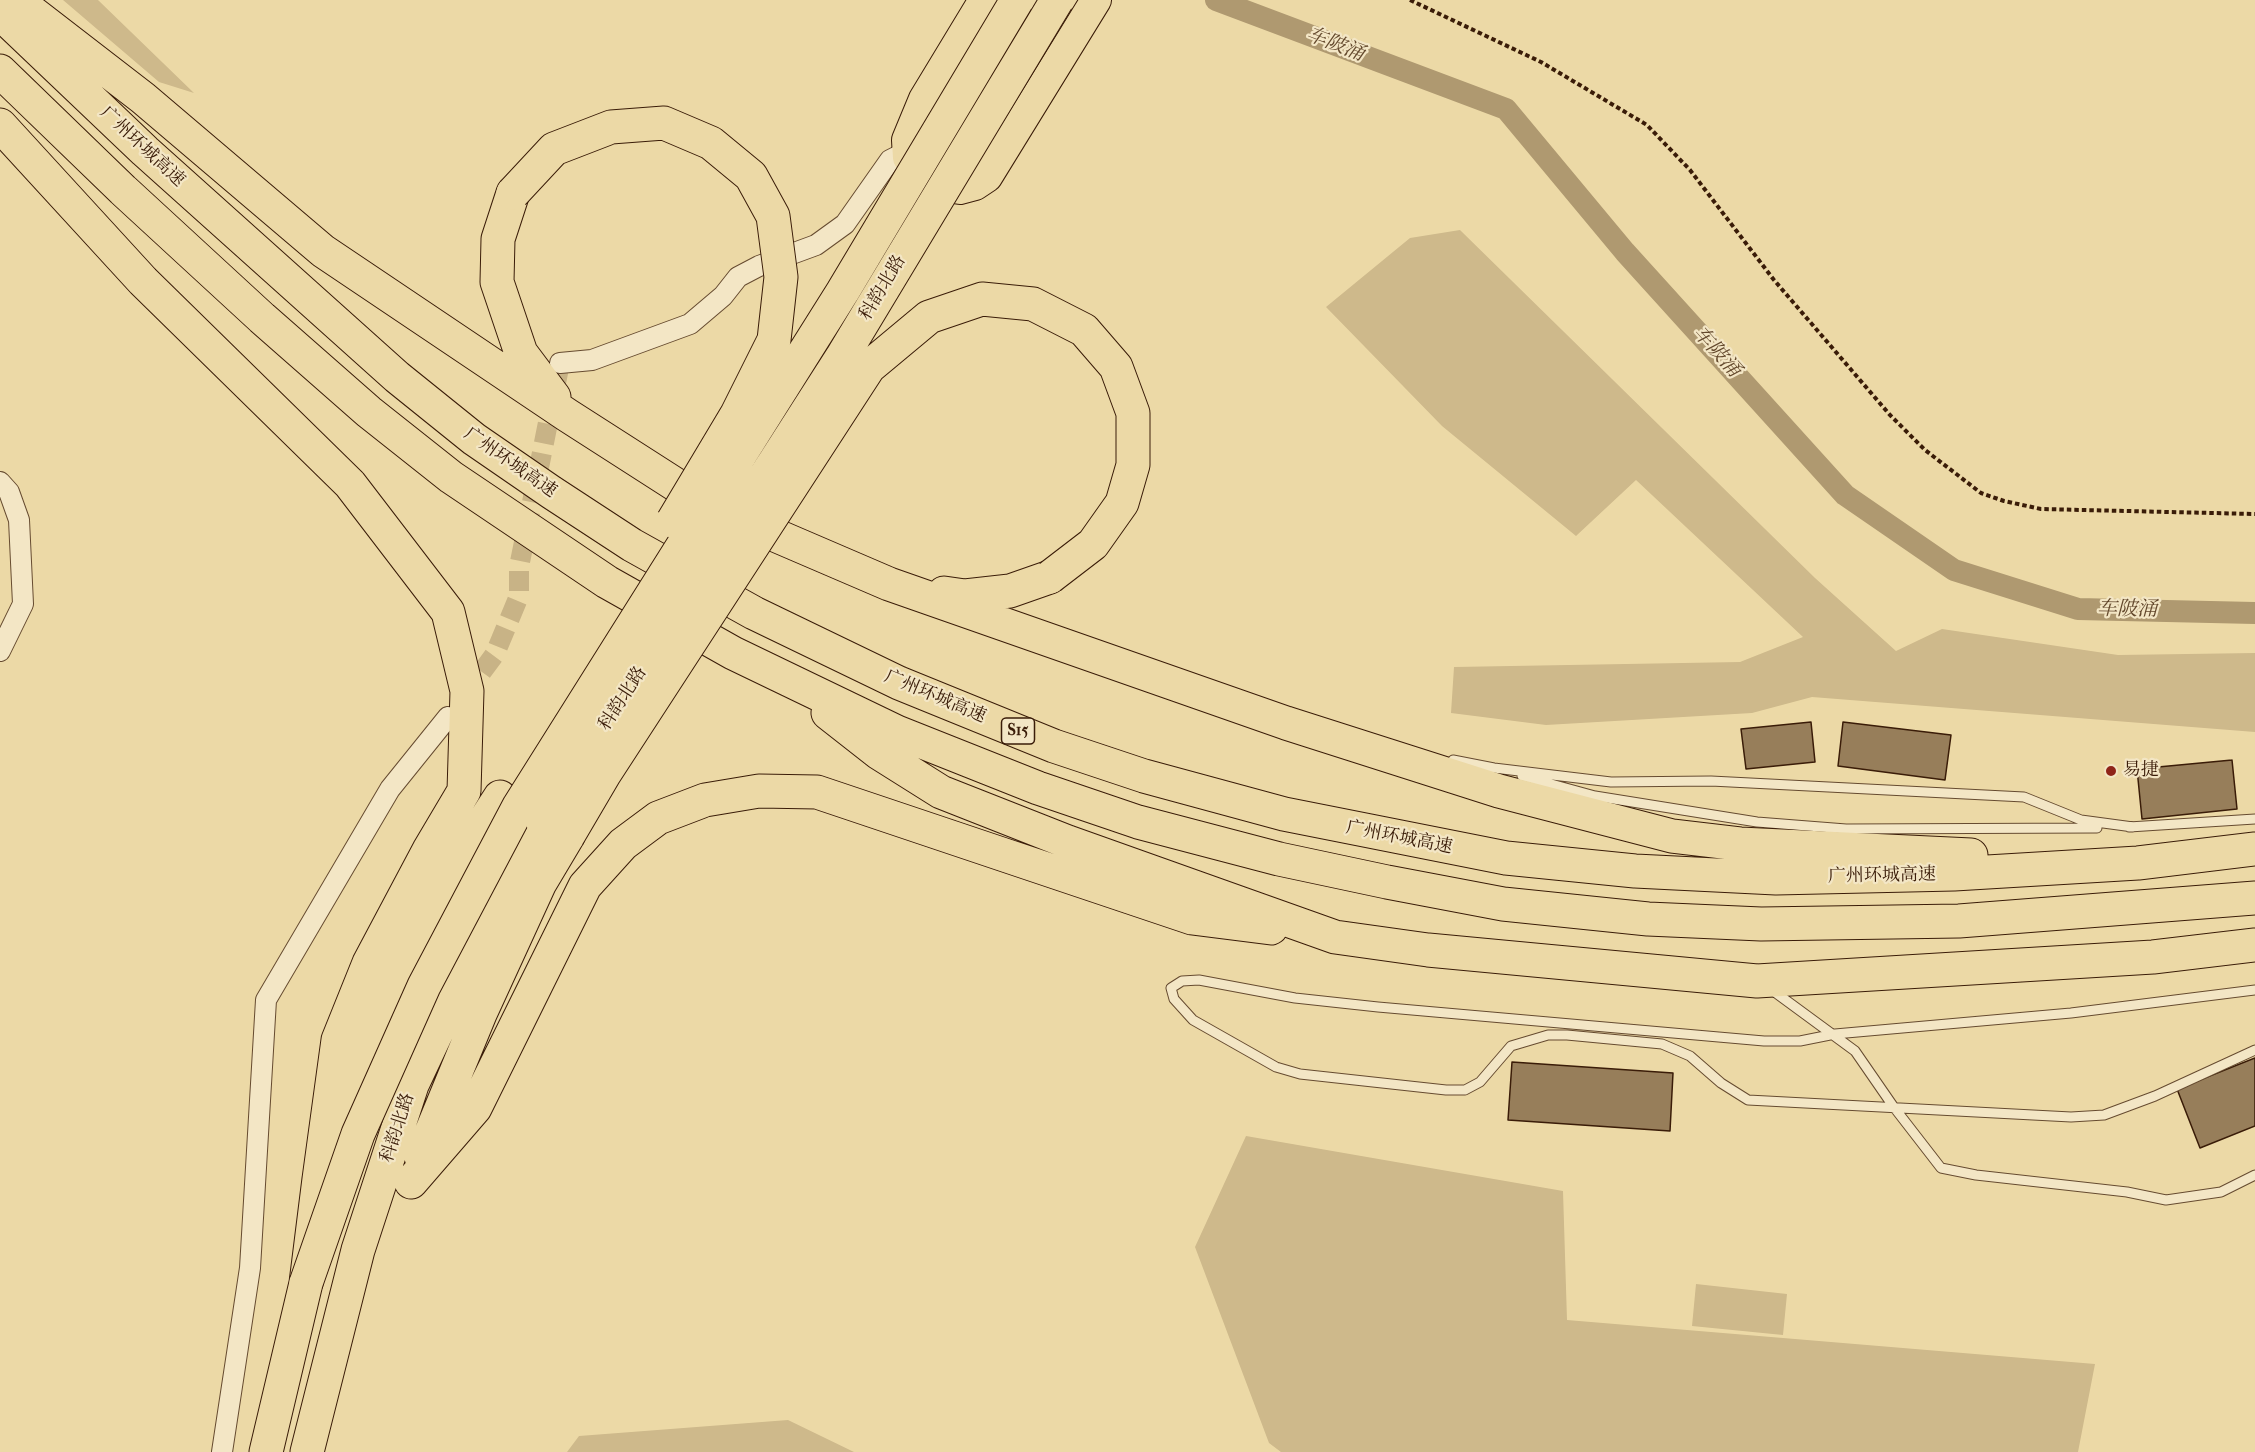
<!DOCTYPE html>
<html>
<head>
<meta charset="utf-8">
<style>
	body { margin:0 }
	canvas { display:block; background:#ecd9a6 }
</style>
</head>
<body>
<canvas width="2255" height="1452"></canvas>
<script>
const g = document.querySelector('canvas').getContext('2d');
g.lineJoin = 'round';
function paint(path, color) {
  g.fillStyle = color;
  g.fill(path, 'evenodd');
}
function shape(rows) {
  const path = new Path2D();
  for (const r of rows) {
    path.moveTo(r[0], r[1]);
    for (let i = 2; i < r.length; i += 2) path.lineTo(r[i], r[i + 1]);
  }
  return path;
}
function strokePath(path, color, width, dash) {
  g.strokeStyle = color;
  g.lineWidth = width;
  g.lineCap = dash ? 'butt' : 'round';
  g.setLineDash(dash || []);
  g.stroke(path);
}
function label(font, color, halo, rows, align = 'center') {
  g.font = font + ' "IM FELL French Canon","Noto Serif SC",serif';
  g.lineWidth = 4.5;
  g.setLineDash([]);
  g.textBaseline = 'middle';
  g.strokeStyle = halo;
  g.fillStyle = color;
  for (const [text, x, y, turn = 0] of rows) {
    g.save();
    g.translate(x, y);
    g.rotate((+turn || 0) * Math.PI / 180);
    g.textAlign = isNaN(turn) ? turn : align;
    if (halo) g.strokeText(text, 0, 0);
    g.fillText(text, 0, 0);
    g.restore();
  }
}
const green = shape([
	[63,0,98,0,194,93,159,82],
	[1460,230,1815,578,1896,651,1942,629,2118,655,2255,653,2255,732,1812,697,1752,713,1546,725,1451,713,1454,667,1740,662,1803,637,1636,480,1576,536,1442,426,1326,307,1410,238],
	[1246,1136,1563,1191,1567,1320,2095,1364,2078,1452,1281,1452,1269,1443,1195,1247],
	[1696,1284,1787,1294,1783,1335,1692,1326],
	[788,1420,854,1452,567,1452,579,1436]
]);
const canal = shape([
	[1216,0,1506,109,1625,252,1845,495,1954,570,2078,609,2255,613]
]);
const building = shape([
	[1811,722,1815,762,1746,769,1741,729,1811,722],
	[1843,722,1951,735,1945,780,1838,766,1843,722],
	[2232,760,2237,809,2142,819,2137,769,2232,760],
	[2255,1058,2255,1126,2200,1148,2177,1089,2255,1058],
	[1512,1062,1673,1073,1670,1131,1508,1120,1512,1062]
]);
const streetTunnel = shape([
	[464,696,495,654,519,596,519,567,560,363]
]);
const path = shape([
	[1410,0,1541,62,1647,125,1690,170,1774,280,1890,415,1925,450,1981,493,2004,501,2041,509,2255,514]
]);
const lane = shape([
	[1453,760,1494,768,1611,782,1711,781,2024,797,2081,820,2133,827],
	[1522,776,1595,796,1757,822,1846,829,2097,828],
	[2129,827,2255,819],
	[1772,990,1855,1051,1893,1106,1941,1168,1976,1175,2127,1192,2166,1200,2221,1192,2255,1175],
	[2255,990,2071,1013,1835,1034,1800,1041,1764,1041,1378,1007,1295,998,1199,980,1182,981,1171,988,1174,999,1193,1020,1276,1067,1300,1074,1446,1090,1465,1090,1480,1082,1511,1046,1548,1035,1567,1035,1662,1044,1690,1056,1721,1083,1748,1100,2071,1117,2104,1115,2155,1096,2255,1050]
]);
const street = shape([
	[560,363,592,360,690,324,723,296,738,277,759,266,816,245,845,224,890,160,908,151],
	[0,482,9,492,19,520,23,604,0,651],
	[222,1452,250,1268,266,1000,390,789,448,717]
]);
const primary = shape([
	[984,0,924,99,907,140,908,158,917,169,946,187,960,189,975,185,987,177,1096,0]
]);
const highway = shape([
	[16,0,143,98,323,251,567,415,712,508,889,584,1286,723,1499,791,1672,836,1740,844,1971,855],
	[0,13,145,151,397,377,474,439,551,492,632,545,754,613,899,683,1054,746,1144,776,1284,814,1506,858,1635,871,1776,878,1954,874,2138,863,2255,849],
	[0,71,123,190,262,318,369,412,451,477,607,582,733,653,897,732,1038,788,1138,822,1279,859,1387,882,1503,904,1648,919,1761,924,1959,921,2255,898],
	[0,125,143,281,350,484,448,612,467,691,464,791,429,850,369,963,338,1040,319,1179],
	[513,193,498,239,497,282,521,353,554,397],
	[944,593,965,596,1010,591,1050,577],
	[828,713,879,753,941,792,1068,842,1335,937,1428,950,1757,981,2153,957,2255,945],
	[421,1157,480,1014,540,883,568,836],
	[411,1182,475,1108,585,886,623,844,658,818,705,800,759,791,817,792,1192,918,1271,928],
	[266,1452,306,1283,319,1179,393,975,433,900,500,797],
	[307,1452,358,1250,412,1085,489,921,543,823]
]);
const highwayBridge = shape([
	[513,193,554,149,611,127,664,123,711,143,751,176,773,216,781,277,774,340,737,414,673,521],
	[543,823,842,357,1057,0],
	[568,836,605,773,869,367,929,317,982,299,1033,304,1084,330,1116,367,1133,413,1133,465,1122,503,1093,544,1050,577],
	[306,1283,358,1134,424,986,519,806,843,291,1017,0]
]);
const markers = [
	[2111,771,6,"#8f2418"]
];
const shields = [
	[1018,731,33]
];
const shieldNames = [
	["S15",1018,731]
];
const streetNames = [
	["广州环城高速",142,147,43],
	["科韵北路",883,288,-59],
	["广州环城高速",510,463,35],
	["广州环城高速",935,697,23],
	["科韵北路",623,699,-57],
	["广州环城高速",1399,838,11],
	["广州环城高速",1882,876,-1],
	["科韵北路",398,1128,-72]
];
const poiNames = [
	["易捷",2123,771]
];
const waterNames = [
	["车陂涌",1335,45,21],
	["车陂涌",1716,352,48],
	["车陂涌",2127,610,1]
];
paint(green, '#ceb98b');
strokePath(canal, '#af9970', 22);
paint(building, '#977e5a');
strokePath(building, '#3a1c08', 1.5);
strokePath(streetTunnel, '#c8b386', 20, [20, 10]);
strokePath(lane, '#664b30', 11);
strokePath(street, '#664b30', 22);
strokePath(primary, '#3a1c08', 32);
strokePath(highway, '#3a1c08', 35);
strokePath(path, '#3a1c08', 4, [4.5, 3]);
strokePath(lane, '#f3e6c5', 9);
strokePath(street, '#f3e6c5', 20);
strokePath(primary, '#ecd9a6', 30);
strokePath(highway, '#ecd9a6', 33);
strokePath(highwayBridge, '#3a1c08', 35, []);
strokePath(highwayBridge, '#ecd9a6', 33);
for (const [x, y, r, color] of markers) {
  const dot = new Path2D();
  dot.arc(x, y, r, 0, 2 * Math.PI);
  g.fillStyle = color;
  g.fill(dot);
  strokePath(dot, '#f3e6c5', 2);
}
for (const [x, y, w] of shields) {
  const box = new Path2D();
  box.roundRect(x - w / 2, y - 13, w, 26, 4.5);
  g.fillStyle = '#f3e6c5';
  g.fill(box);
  strokePath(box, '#3a1c08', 1.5);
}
label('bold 16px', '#3a1c08', null, shieldNames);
label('18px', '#3a1c08', '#f3e6c5', streetNames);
label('18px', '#3a1c08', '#f3e6c5', poiNames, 'left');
label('italic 20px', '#63482c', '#f3e6c5', waterNames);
</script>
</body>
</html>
